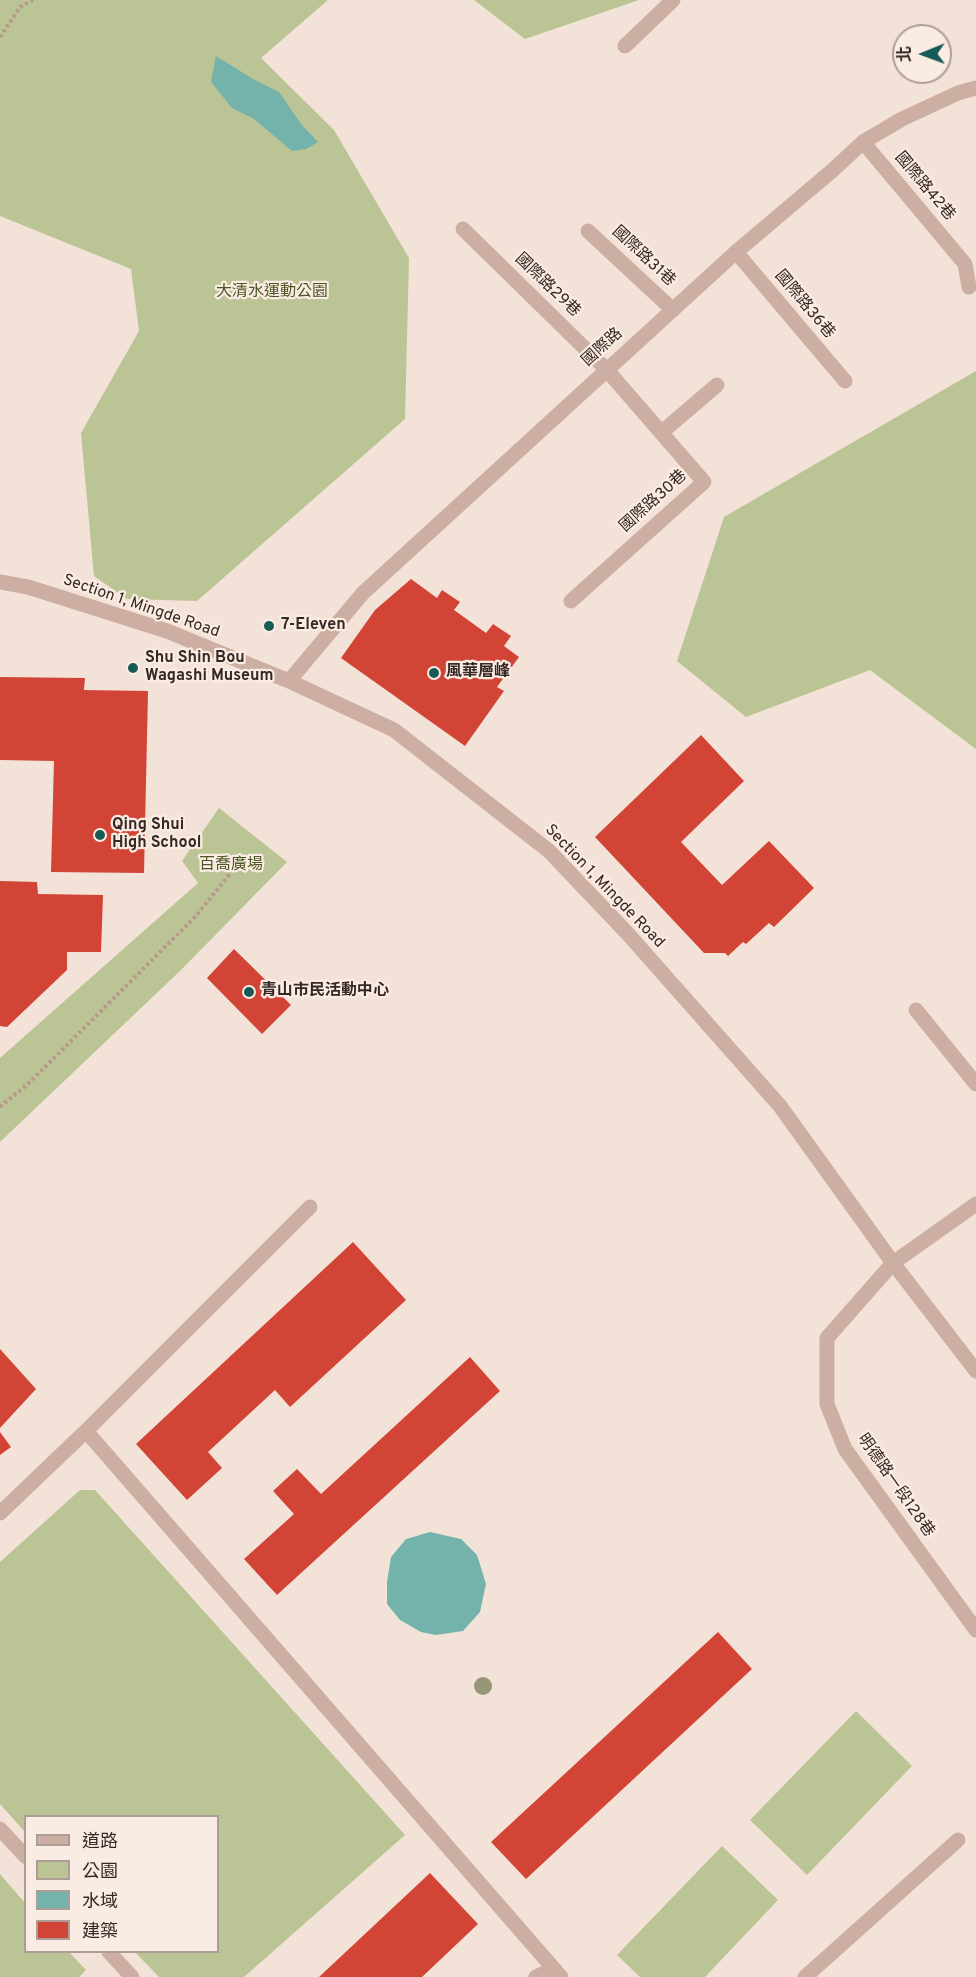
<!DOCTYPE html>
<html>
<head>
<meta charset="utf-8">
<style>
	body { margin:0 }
	#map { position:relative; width:976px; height:1977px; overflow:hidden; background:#f3e2d7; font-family:Overpass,"Noto Sans TC",sans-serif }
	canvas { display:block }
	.legend { position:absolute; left:24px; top:1815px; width:195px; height:138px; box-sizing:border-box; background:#fbece3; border:2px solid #ac9e97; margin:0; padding:8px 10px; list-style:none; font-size:18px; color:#362825 }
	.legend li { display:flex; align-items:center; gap:12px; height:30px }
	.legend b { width:30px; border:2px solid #ac9e97 }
	.north { position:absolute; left:892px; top:24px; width:60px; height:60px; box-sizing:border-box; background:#fbece3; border:2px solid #ac9e97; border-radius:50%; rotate:269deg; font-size:16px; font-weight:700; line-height:24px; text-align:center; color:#362825 }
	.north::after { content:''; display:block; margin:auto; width:21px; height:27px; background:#175b56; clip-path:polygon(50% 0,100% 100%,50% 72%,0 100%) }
</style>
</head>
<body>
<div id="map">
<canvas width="976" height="1977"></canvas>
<ul class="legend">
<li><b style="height:8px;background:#ccafa2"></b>道路</li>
<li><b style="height:16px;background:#bbc495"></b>公園</li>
<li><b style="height:16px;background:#73b3ac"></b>水域</li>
<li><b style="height:16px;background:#d24536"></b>建築</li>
</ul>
<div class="north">北</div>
</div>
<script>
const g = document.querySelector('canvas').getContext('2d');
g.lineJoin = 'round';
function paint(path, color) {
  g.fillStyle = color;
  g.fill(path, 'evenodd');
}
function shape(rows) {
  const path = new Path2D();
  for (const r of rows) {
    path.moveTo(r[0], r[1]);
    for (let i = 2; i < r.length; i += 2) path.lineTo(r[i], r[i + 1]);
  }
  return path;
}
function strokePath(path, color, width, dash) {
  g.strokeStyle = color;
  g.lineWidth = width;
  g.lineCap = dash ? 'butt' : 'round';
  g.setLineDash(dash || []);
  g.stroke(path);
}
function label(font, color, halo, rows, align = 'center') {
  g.font = font + ' Overpass,"Noto Sans TC",sans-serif';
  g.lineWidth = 4.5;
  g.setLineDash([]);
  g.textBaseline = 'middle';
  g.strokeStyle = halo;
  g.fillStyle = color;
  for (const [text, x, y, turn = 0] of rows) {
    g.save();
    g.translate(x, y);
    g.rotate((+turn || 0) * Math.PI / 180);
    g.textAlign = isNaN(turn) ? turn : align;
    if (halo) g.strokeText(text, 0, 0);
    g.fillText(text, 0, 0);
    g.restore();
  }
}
const green = shape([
	[0,0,328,0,261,58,334,130,409,258,405,419,197,601,127,599,94,576,81,433,139,331,131,269,0,216],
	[474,0,639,0,525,39],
	[976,371,976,749,870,670,746,717,677,661,724,517],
	[219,808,287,862,181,970,0,1142,0,1058,198,883,182,861],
	[80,1490,95,1490,405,1835,244,1977,159,1977,135,1952,218,1952,218,1816,26,1816,25,1832,0,1804,0,1562],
	[856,1711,912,1766,807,1875,750,1820],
	[722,1846,778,1900,705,1977,640,1977,617,1955],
	[0,1874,25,1903,26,1952,69,1952,86,1970,79,1977,0,1977]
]);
const water = shape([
	[216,56,253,79,279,92,301,124,318,142,306,149,292,151,254,119,232,108,211,82],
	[430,1532,461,1539,477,1555,486,1584,480,1612,463,1631,436,1635,421,1632,400,1620,387,1604,387,1582,391,1557,406,1539]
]);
const building = shape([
	[411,579,437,598,442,590,460,602,454,610,486,633,493,624,511,636,504,646,519,657,497,687,504,691,465,746,341,658,375,610],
	[0,677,85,678,84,690,148,691,144,873,51,872,54,761,0,760],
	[701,735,744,781,681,842,722,885,769,841,814,888,774,927,769,923,746,944,743,942,728,956,725,953,704,953,595,837],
	[0,881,37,882,38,894,103,895,101,952,67,952,67,970,7,1027,0,1026],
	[234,949,291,1005,262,1034,207,978],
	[353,1242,406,1300,290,1407,275,1390,208,1452,222,1468,187,1500,136,1444],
	[0,1349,36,1389,0,1428],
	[470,1357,500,1391,277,1595,244,1559,294,1514,273,1491,297,1469,321,1494],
	[0,1432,11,1447,0,1455],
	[718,1632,752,1669,526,1879,491,1842],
	[430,1873,478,1924,422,1977,319,1977]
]);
const path = shape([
	[0,37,20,7,33,0],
	[0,1107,30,1082,195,917,238,864]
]);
const minor = shape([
	[625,46,673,0],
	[863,142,965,264,969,287],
	[463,229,606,369,704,482,571,601],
	[588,231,673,310],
	[736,252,845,381],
	[662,432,717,385],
	[0,582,28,587,167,631,289,681,394,730,549,851,628,934,780,1106,893,1263,976,1371],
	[289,681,363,593,736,252,833,170,863,142,902,119,958,93,976,88],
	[916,1010,976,1084],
	[976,1204,893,1263,827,1338,827,1404,845,1449,976,1630],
	[86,1431,561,1977],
	[0,1513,86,1431,310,1207],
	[0,1829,26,1857],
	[109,1952,132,1977],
	[536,1977,553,1969],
	[805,1977,958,1840]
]);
const trees = [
	[483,1686]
];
const markers = [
	[269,626,6,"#175b56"],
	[133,668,6,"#175b56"],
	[434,673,6,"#175b56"],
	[100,835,6,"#175b56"],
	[249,992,6,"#175b56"]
];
const streetNames = [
	["國際路42巷",924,187,50],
	["國際路31巷",643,257,43],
	["國際路29巷",547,286,44],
	["國際路36巷",804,305,50],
	["國際路",603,348,-42],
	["國際路30巷",654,502,-42],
	["Section 1, Mingde Road",141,607,19],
	["Section 1, Mingde Road",604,887,46],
	["明德路一段128巷",895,1486,55]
];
const parkNames = [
	["大清水運動公園",272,293],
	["百喬廣場",231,866]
];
const poiNames = [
	["7-Eleven",281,626],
	["Shu Shin Bou",145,659],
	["Wagashi Museum",145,677],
	["風華層峰",446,673],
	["Qing Shui",112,826],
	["High School",112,844],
	["青山市民活動中心",261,992]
];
paint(green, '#bbc495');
paint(water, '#73b3ac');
paint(building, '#d24536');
strokePath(path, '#b8988c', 4, [3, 3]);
strokePath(minor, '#ccafa2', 15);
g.fillStyle = '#979676';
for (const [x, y] of trees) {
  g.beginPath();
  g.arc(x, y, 9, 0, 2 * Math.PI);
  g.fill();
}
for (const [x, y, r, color] of markers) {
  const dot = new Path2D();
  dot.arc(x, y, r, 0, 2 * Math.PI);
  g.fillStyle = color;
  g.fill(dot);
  strokePath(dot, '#fbece3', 2);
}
label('16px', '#362825', '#fbece3', streetNames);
label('16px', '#4c5726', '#fbece3', parkNames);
label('bold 16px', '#362825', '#fbece3', poiNames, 'left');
</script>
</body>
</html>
